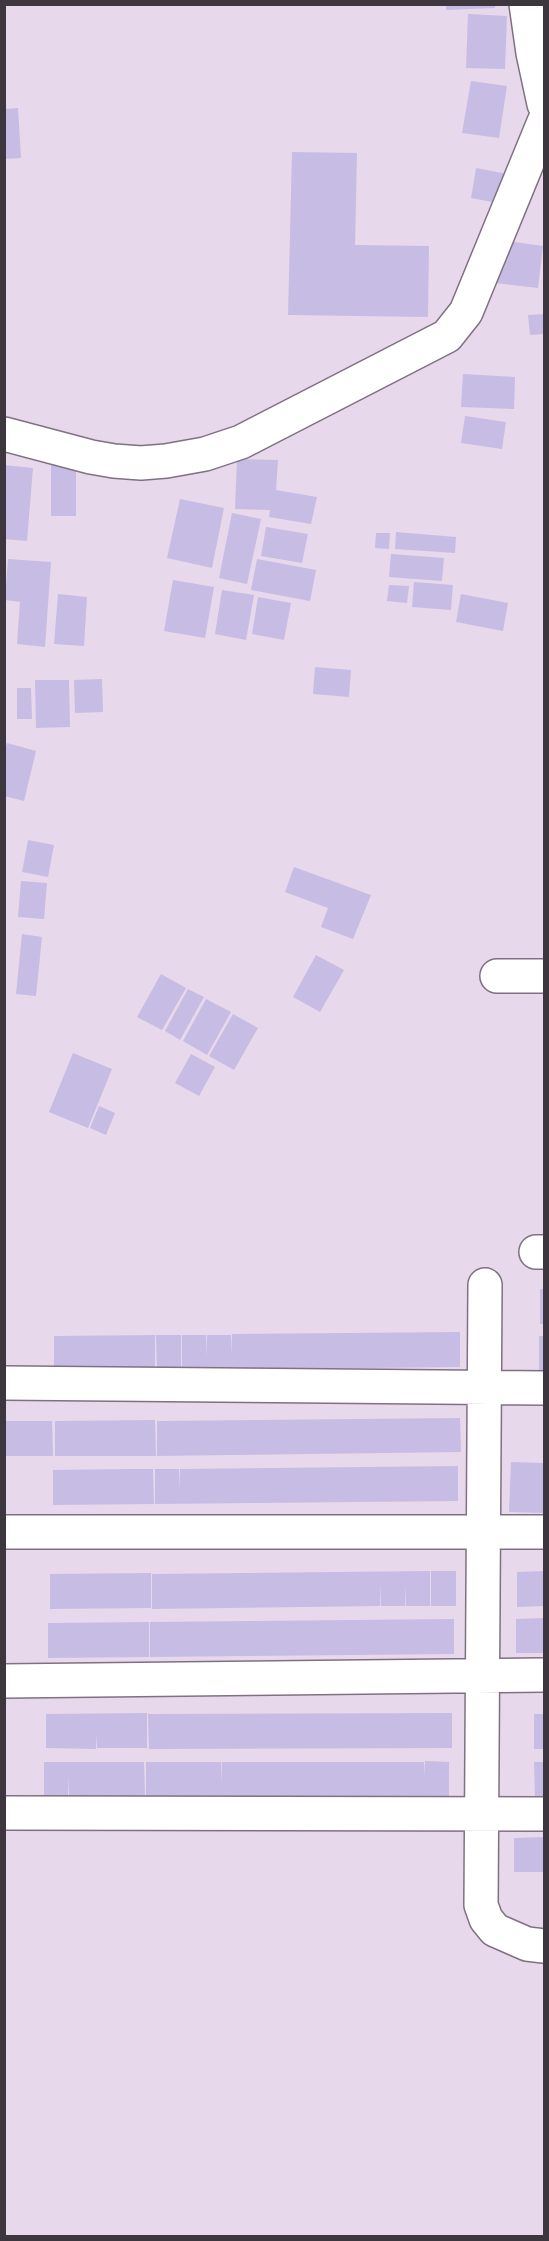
<!DOCTYPE html>
<html>
<head>
<meta charset="utf-8">
<style>
	body { margin:0 }
	#map { position:relative; width:549px; height:2241px; overflow:hidden; background:#e8d8eb; font-family:"DM Sans",sans-serif }
	canvas { display:block }
	.frame { position:absolute; inset:0; border:6px solid #3d363e; pointer-events:none }
</style>
</head>
<body>
<div id="map">
<canvas width="549" height="2241"></canvas>
<div class="frame"></div>
</div>
<script>
const g = document.querySelector('canvas').getContext('2d');
g.lineJoin = 'round';
function paint(path, color) {
  g.fillStyle = color;
  g.fill(path, 'evenodd');
}
function shape(rows) {
  const path = new Path2D();
  for (const r of rows) {
    path.moveTo(r[0], r[1]);
    for (let i = 2; i < r.length; i += 2) path.lineTo(r[i], r[i + 1]);
  }
  return path;
}
function strokePath(path, color, width, dash) {
  g.strokeStyle = color;
  g.lineWidth = width;
  g.lineCap = dash ? 'butt' : 'round';
  g.setLineDash(dash || []);
  g.stroke(path);
}
const building = shape([
	[446,4,495,4,495,8,446,10],
	[468,14,507,16,505,69,466,68],
	[471,81,507,86,499,138,462,133],
	[18,108,21,158,4,159,4,109],
	[292,152,357,153,355,245,429,246,428,317,288,315],
	[476,168,508,174,503,204,471,198],
	[500,240,543,246,538,288,495,283],
	[544,314,544,334,530,335,528,315],
	[463,374,515,377,514,409,461,407],
	[465,416,506,422,502,449,461,443],
	[237,459,278,460,276,490,317,497,311,524,269,517,270,510,235,509],
	[51,462,76,462,76,516,51,516],
	[4,465,33,468,27,541,4,539],
	[180,499,224,508,212,568,167,558],
	[232,513,261,519,247,584,219,578],
	[266,527,308,534,302,563,261,556],
	[396,532,456,537,455,553,395,549],
	[376,533,390,533,389,549,375,548],
	[391,554,444,558,442,581,389,577],
	[8,559,51,562,45,647,17,644,20,602,5,600],
	[257,559,316,570,310,601,251,590],
	[173,580,214,587,205,638,164,631],
	[414,582,453,585,451,610,412,607],
	[389,585,409,586,407,603,387,601],
	[222,590,254,595,246,640,215,634],
	[58,594,87,597,84,646,54,644],
	[461,594,508,603,503,631,456,622],
	[258,597,291,603,284,640,252,634],
	[315,667,351,670,349,697,313,694],
	[102,679,103,712,75,713,74,680],
	[35,680,69,680,70,727,36,728],
	[17,688,31,688,32,719,17,719],
	[7,743,36,751,24,801,4,796,4,754],
	[28,840,54,845,48,877,22,872],
	[294,867,371,895,353,939,321,927,328,908,285,892],
	[21,881,47,883,44,919,18,917],
	[22,934,42,937,36,996,16,994],
	[316,955,344,970,320,1012,293,997],
	[161,974,186,988,162,1030,137,1017],
	[188,989,204,997,180,1040,165,1031],
	[206,999,231,1012,207,1055,183,1041],
	[233,1014,258,1028,234,1070,209,1056],
	[73,1053,112,1069,88,1128,49,1112],
	[191,1054,215,1067,199,1096,175,1083],
	[99,1106,115,1113,106,1135,90,1128],
	[540,1289,544,1289,544,1324,540,1324],
	[460,1332,460,1367,182,1370,182,1335,206,1335,207,1358,207,1335,231,1335,232,1356,232,1334],
	[155,1335,155,1370,54,1371,54,1336],
	[156,1335,181,1335,181,1370,157,1370],
	[539,1336,544,1336,544,1371,539,1371],
	[460,1418,461,1452,157,1456,157,1421],
	[155,1420,156,1456,55,1456,55,1421],
	[4,1421,52,1421,53,1456,4,1456],
	[511,1462,544,1463,544,1513,509,1512],
	[458,1466,458,1501,155,1504,155,1469,179,1469,180,1491,180,1469],
	[128,1469,153,1469,154,1504,53,1505,53,1470],
	[430,1571,430,1606,406,1606,405,1585,405,1606,381,1606,380,1583,380,1606,152,1609,152,1574],
	[431,1571,456,1571,456,1606,431,1606],
	[544,1571,544,1606,517,1607,517,1572],
	[151,1573,151,1608,50,1609,50,1574],
	[544,1618,544,1653,516,1653,516,1619],
	[454,1619,454,1654,150,1657,150,1622],
	[149,1622,149,1657,48,1658,48,1623],
	[147,1713,147,1748,97,1748,96,1733,96,1749,46,1748,46,1714],
	[452,1713,452,1748,149,1749,148,1714],
	[534,1714,544,1714,544,1749,534,1749],
	[425,1761,449,1762,449,1797,146,1797,146,1762,221,1762,222,1784,222,1762,424,1762,425,1777],
	[44,1762,144,1762,145,1797,69,1797,68,1776,68,1797,44,1797],
	[534,1762,544,1762,544,1797,535,1797],
	[544,1837,544,1872,514,1872,514,1838]
]);
const minor = shape([
	[526,4,533,53,544,104],
	[4,434,91,457,114,461,141,463,166,461,205,454,241,442,447,336,466,312,544,122],
	[497,976,544,976],
	[536,1252,544,1252],
	[485,1285,481,1905,486,1919,495,1930,527,1944,544,1946],
	[4,1383,544,1388],
	[4,1532,544,1532],
	[4,1681,544,1675],
	[4,1813,544,1814]
]);
paint(building, '#c7bce4');
strokePath(minor, '#7f7082', 36);
strokePath(minor, '#fff', 33);
</script>
</body>
</html>
